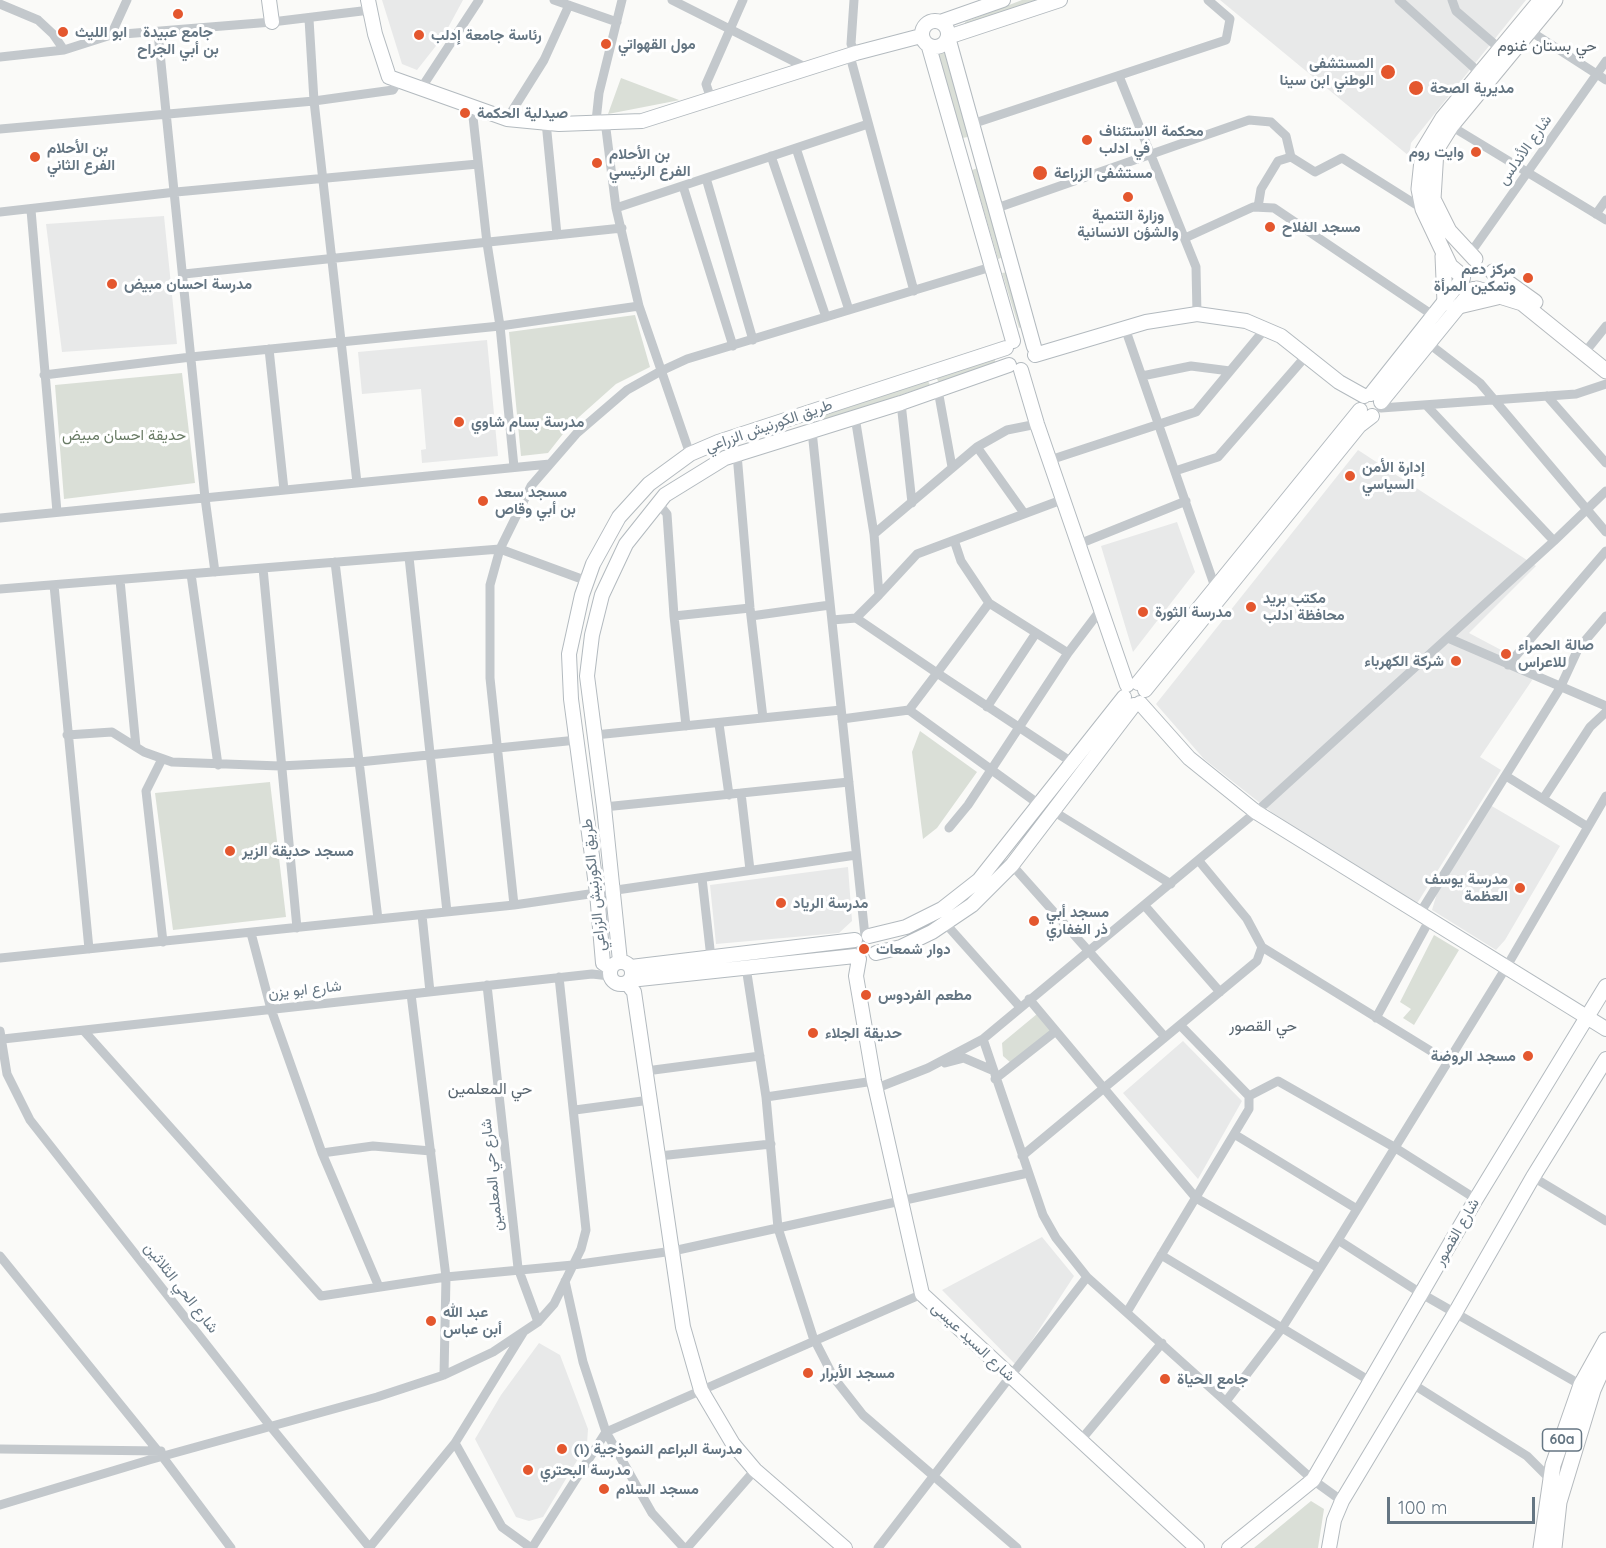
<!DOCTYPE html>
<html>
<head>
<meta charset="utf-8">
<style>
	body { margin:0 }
	#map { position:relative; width:1606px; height:1548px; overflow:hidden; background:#fafaf8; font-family:Quicksand,sans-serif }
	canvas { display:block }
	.scale { position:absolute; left:1387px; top:1497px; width:148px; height:27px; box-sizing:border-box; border:3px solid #657683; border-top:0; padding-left:8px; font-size:18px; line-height:21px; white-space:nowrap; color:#657683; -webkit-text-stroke:4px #fff; paint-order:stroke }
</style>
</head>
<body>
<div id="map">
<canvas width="1606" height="1548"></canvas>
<div class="scale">100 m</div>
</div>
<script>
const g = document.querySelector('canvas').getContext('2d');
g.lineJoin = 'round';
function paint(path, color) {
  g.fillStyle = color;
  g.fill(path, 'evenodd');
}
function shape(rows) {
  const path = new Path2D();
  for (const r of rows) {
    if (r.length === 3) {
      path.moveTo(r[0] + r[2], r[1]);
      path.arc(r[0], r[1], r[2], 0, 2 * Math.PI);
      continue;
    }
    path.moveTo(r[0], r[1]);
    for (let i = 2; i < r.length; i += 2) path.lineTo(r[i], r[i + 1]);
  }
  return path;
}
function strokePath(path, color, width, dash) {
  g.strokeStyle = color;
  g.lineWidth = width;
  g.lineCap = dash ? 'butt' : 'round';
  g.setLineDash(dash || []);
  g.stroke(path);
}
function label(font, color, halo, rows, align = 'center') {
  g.font = font + ' Quicksand,Vazirmatn,sans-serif';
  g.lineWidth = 6;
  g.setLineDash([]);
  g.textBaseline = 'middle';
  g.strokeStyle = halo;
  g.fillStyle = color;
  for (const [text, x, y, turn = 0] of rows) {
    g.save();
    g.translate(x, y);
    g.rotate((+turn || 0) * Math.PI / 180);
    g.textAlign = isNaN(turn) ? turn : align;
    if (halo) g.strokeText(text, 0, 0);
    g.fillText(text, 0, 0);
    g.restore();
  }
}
const built = shape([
	[382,0,463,0,443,37,417,70,402,64],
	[1220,0,1526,0,1411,143,1409,156],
	[164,216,177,344,62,352,46,224],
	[487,340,498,456,422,463,421,450,426,449,421,389,362,394,358,352],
	[1358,450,1536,566,1469,633,1539,670,1480,757,1501,770,1416,905,1274,814,1204,759,1156,704],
	[1177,522,1195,572,1133,652,1101,546],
	[1490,805,1560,846,1505,940,1496,950,1432,910,1437,893],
	[848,867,852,921,839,933,716,944,710,885],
	[1183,1041,1242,1101,1198,1179,1123,1093],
	[1042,1237,1074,1276,1016,1365,942,1290],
	[539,1343,560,1355,588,1429,587,1444,543,1517,529,1521,516,1517,475,1439,501,1395]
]);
const green = shape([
	[1022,0,1039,0,965,24,965,22],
	[944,50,968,137,962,138,938,52],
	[621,78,679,100,680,100,608,114],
	[978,168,1003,257,998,259,972,170],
	[1008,272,1024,326,1019,328,1002,273],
	[635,315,650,367,616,384,570,425,548,453,521,456,509,332],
	[994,357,996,364,939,383,936,377],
	[182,373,195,483,64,499,55,385],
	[928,381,930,385,824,421,822,413],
	[920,731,977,772,937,828,923,839,912,752],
	[270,782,286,917,173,930,155,793],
	[1434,935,1459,950,1414,1025,1403,1018,1411,1009,1400,1002],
	[1037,1014,1052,1032,1011,1063,1003,1056,1002,1043],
	[1311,1501,1324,1509,1318,1548,1254,1548]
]);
const street = shape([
	[554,0,617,22],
	[672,0,809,69],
	[854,0,851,44,856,53],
	[1399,0,1482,75],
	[1452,0,1456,11,1499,48],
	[0,4,38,20,53,34,64,50],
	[309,19,314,101,357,483],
	[1530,31,1606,80],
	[158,33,205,498,215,572],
	[111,35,127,0],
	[850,56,914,291],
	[0,57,64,50,111,35,272,22,370,10],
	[1119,76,1196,267,1197,314],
	[422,87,479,0],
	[711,99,706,84,743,0],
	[472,108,487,243,500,326,514,467],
	[507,119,544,60,569,5],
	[596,121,599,93,622,0],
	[605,121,616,208,639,306,690,454],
	[546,122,557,235],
	[972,124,1226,40,1230,19,1208,0],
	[1451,126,1606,220],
	[0,129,314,101,393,90,399,80],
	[796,148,849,310],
	[771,156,826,317],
	[706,178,753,340],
	[683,186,733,346],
	[1258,207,1261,189,1278,161,1291,157,1315,172,1342,158,1423,209],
	[616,208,868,124],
	[994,209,1249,120,1271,122,1286,136,1291,157],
	[31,210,57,512],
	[0,212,176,192,478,164],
	[1596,214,1606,200],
	[1185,238,1253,207,1274,208,1434,316],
	[1469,255,1606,61],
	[184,274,622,228],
	[1125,328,1215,587],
	[1428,343,1480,383,1606,532],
	[1590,346,1606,326],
	[269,349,284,490],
	[44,375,191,357,500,326,639,306],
	[1142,376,1191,366,1230,371],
	[938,390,952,467],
	[1547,396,1606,463],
	[901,403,912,503],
	[1426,405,1554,541],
	[1381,408,1576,394,1606,384],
	[855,417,874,534,879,595,856,618],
	[812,431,865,936],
	[977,447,1024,513],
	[737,454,750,608,763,718],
	[1050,460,1196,412,1265,329],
	[1175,471,1218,457,1306,356],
	[658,503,667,514,674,616,686,726],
	[0,518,550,464],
	[874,534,977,447,1007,430,1037,424],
	[954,540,961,561,989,603],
	[1079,544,1186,501],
	[409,557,447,912],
	[335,562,378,919],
	[263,568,297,928],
	[191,574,218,765],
	[120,580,136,747],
	[54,585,89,949],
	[0,589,500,549,587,581],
	[879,595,917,554,1064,499],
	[674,616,750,608],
	[751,616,830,605],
	[832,620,856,618,937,673,989,603,1068,653,1102,608],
	[1448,638,1606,706],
	[1508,665,1606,551],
	[987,707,1036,633],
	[909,710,1040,805],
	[842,719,909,710,937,673,1073,763],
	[719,724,729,795],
	[67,735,112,732,144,752,172,762,280,766,359,762,577,740],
	[595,735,841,710],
	[162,759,146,791,163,942],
	[1506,776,1588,827],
	[741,793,750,870],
	[1543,799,1590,727,1606,712],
	[604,807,849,782],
	[1053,811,1171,884],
	[949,828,968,805,1068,653],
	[1012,865,1165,1037],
	[702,878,711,958],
	[514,905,490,678,490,585,500,549,531,486,577,433,627,390,661,371,687,359,991,267],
	[1145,906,1220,992],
	[1420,913,1560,688,1578,649,1606,616],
	[422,915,430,992],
	[945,923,1020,1007],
	[251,933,271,1009,322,1153,379,1287],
	[1262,947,1447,1061],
	[0,958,514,905,856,855],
	[746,967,766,1097,778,1228,813,1337,834,1378,863,1415,1017,1548],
	[487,985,518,1268,538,1322],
	[411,994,446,1277,444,1375],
	[1029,999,1196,1198,1319,1268],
	[1376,1018,1430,919],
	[0,1031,7,1074,30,1120,271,1427,370,1548],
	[84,1031,321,1296,446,1277,573,1265,673,1251,1028,1173],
	[3,1039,592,974,610,976],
	[983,1039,1043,1215,1056,1238,1087,1277,1313,1480,1342,1501],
	[945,1063,964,1058,992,1070],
	[646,1071,760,1056],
	[995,1079,1056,1031],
	[877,1088,928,1068,983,1039,1256,812,1554,541,1606,491],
	[1249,1096,1278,1081,1394,1147,1476,1199],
	[766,1097,874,1081],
	[575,1110,650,1100],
	[1234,1134,1357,1209],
	[322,1153,373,1146,431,1151],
	[659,1156,771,1144],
	[1022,1156,1257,961,1262,947,1247,919,1199,861],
	[1533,1177,1606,1221],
	[1338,1240,1422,1294,1581,1385],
	[1161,1255,1370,1381],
	[0,1256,162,1456,231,1548],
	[565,1281,583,1362,606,1432,652,1513,684,1548],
	[1127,1312,1249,1109,1249,1096,1180,1025],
	[1411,1383,1527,1456,1551,1480],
	[1227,1400,1282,1328,1338,1240,1507,966,1606,796],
	[1080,1441,1162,1343],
	[455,1443,502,1527,531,1548],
	[0,1449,161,1451],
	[0,1505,149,1460,377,1397,444,1375,493,1352,538,1322,554,1304,581,1249,586,1230,559,977],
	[369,1548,455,1443,523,1333],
	[532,1548,606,1432,922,1294],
	[687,1548,755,1470],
	[878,1548,1087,1277]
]);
const secondary = shape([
	[269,0,272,22],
	[368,0,375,34,389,77,507,119,559,124,642,121,856,53,921,36],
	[935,34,13],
	[940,22,1003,0],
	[929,47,1013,341],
	[1034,347,948,37,1060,0],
	[1035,355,1146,322,1197,314,1246,321,1281,336,1339,382,1364,396],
	[1021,370,1037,424,1127,685],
	[1371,394,1463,278],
	[1381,402,1473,289],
	[1138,683,1360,410],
	[1145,690,1359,426,1372,416],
	[1140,703,1189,758,1256,812,1606,1029],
	[869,936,906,927,942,909,979,880,1124,697],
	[876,953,901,947,932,932,972,905,1012,865,1134,705],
	[859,959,856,976,874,1081,922,1294,1197,1548],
	[620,961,604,807,587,676,592,635,602,595,626,544,665,495,725,458,901,403,1009,365],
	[621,973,11],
	[631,967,855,940],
	[611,968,603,963,597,893,571,699,569,654,582,595,593,564,619,517,649,484,690,454,718,442,1006,348],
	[630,980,855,956],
	[627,983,634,992,683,1327,701,1390,733,1444,755,1470,845,1548],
	[1229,1548,1313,1480,1476,1199,1606,986],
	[1329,1548,1334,1520,1342,1501,1455,1313,1533,1177,1606,1059]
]);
const primary = shape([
	[1443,256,1445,303],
	[1475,259,1449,231,1433,199,1436,150,1451,126,1555,0],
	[1493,272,1535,302],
	[1462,276,1450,266,1423,209,1419,189,1423,151,1443,118,1541,0],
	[1477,289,1522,303,1606,371],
	[1459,306,1497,297],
	[1541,1548,1553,1465,1581,1385,1606,1340],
	[1554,1548,1559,1502,1593,1390,1606,1361]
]);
const markers = [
	[178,14,6,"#e4572e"],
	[63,32,6,"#e4572e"],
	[419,35,6,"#e4572e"],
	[606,44,6,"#e4572e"],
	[1388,72,8,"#e4572e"],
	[1416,88,8,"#e4572e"],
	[465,113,6,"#e4572e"],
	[1087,140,6,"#e4572e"],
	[1476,152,6,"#e4572e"],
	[35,157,6,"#e4572e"],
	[597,163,6,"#e4572e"],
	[1040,173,8,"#e4572e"],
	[1128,197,6,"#e4572e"],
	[1270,227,6,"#e4572e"],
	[1528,278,6,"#e4572e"],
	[112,284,6,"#e4572e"],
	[459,422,6,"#e4572e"],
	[1350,476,6,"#e4572e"],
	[483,501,6,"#e4572e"],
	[1251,607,6,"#e4572e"],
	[1143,612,6,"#e4572e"],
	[1506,654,6,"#e4572e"],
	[1456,661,6,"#e4572e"],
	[230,851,6,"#e4572e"],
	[1520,888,6,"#e4572e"],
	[781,903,6,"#e4572e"],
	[1034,921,6,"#e4572e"],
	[864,949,6,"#e4572e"],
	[866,995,6,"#e4572e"],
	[813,1033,6,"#e4572e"],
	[1528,1056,6,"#e4572e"],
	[431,1321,6,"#e4572e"],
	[808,1373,6,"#e4572e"],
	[1165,1379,6,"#e4572e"],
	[562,1449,6,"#e4572e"],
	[528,1470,6,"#e4572e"],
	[604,1489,6,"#e4572e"]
];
const shields = [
	[1562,1440,39]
];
const shieldNames = [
	["60a",1562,1440]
];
const poiNames = [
	["ابو الليث",75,32],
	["جامع عبيدة",178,32,"center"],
	["بن أبي الجراح",178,49,"center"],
	["رئاسة جامعة إدلب",431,35],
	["مول القهواتي",618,44],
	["المستشفى",1374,63,"right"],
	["الوطني ابن سينا",1374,80,"right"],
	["مديرية الصحة",1430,88],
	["صيدلية الحكمة",477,113],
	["محكمة الاستئناف",1099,131],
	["في ادلب",1099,148],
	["بن الأحلام",47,148],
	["الفرع الثاني",47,165],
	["وايت روم",1464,152,"right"],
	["بن الأحلام",609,154],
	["الفرع الرئيسي",609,171],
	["مستشفى الزراعة",1054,173],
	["وزارة التنمية",1128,215,"center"],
	["والشؤن الانسانية",1128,232,"center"],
	["مسجد الفلاح",1282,227],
	["مركز دعم",1516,269,"right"],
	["وتمكين المرأة",1516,286,"right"],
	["مدرسة احسان مبيض",124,284],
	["مدرسة بسام شاوي",471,422],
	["إدارة الأمن",1362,467],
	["السياسي",1362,484],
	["مسجد سعد",495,492],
	["بن أبي وقاص",495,509],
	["مكتب بريد",1263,598],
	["محافظة ادلب",1263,615],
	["مدرسة الثورة",1155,612],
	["صالة الحمراء",1518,645],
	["للاعراس",1518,662],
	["شركة الكهرباء",1444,661,"right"],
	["مسجد حديقة الزير",242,851],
	["مدرسة يوسف",1508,879,"right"],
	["العظمة",1508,896,"right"],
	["مدرسة الرياد",793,903],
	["مسجد أبي",1046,912],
	["ذر الغفاري",1046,929],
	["دوار شمعات",876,949],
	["مطعم الفردوس",878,995],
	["حديقة الجلاء",825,1033],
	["مسجد الروضة",1516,1056,"right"],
	["عبد الله",443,1312],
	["أبن عباس",443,1329],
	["مسجد الأبرار",820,1373],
	["جامع الحياة",1177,1379],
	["مدرسة البراعم النموذجية (١)",574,1449],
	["مدرسة البحتري",540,1470],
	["مسجد السلام",616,1489]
];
const streetNames = [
	["شارع الأندلس",1525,150,-55],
	["طريق الكورنيش الزراعي",769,426,-19],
	["طريق الكورنيش الزراعي",594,885,-96],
	["شارع ابو يزن",305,990,-6],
	["شارع حي المعلمين",492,1175,-96],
	["شارع القصور",1457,1232,-60],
	["شارع الحي الثلاثين",181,1288,52],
	["شارع السيد عيسى",973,1342,43]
];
const parkNames = [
	["حديقة احسان مبيض",124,435]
];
const neighbourhoodNames = [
	["حي بستان غنوم",1547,46],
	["حي القصور",1263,1026],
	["حي المعلمين",490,1089]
];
paint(built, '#e8e9e9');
paint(green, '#dadfd7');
strokePath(secondary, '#b3babf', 16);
strokePath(primary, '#b5babe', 17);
strokePath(street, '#c3c8cc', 9);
strokePath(secondary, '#fff', 14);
strokePath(primary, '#fff', 15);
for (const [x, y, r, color] of markers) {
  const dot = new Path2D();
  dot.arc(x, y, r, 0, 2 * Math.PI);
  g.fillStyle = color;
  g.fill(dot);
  strokePath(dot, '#fff', 2);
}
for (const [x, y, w] of shields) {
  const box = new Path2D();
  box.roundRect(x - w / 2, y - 11, w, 22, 4.5);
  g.fillStyle = '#fff';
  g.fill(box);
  strokePath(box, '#657683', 1.5);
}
label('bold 14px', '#657683', null, shieldNames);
label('bold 15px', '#657683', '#fff', poiNames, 'left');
label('15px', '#657683', '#fff', streetNames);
label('15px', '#687a64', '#fff', parkNames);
label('16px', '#57646e', '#fff', neighbourhoodNames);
</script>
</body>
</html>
